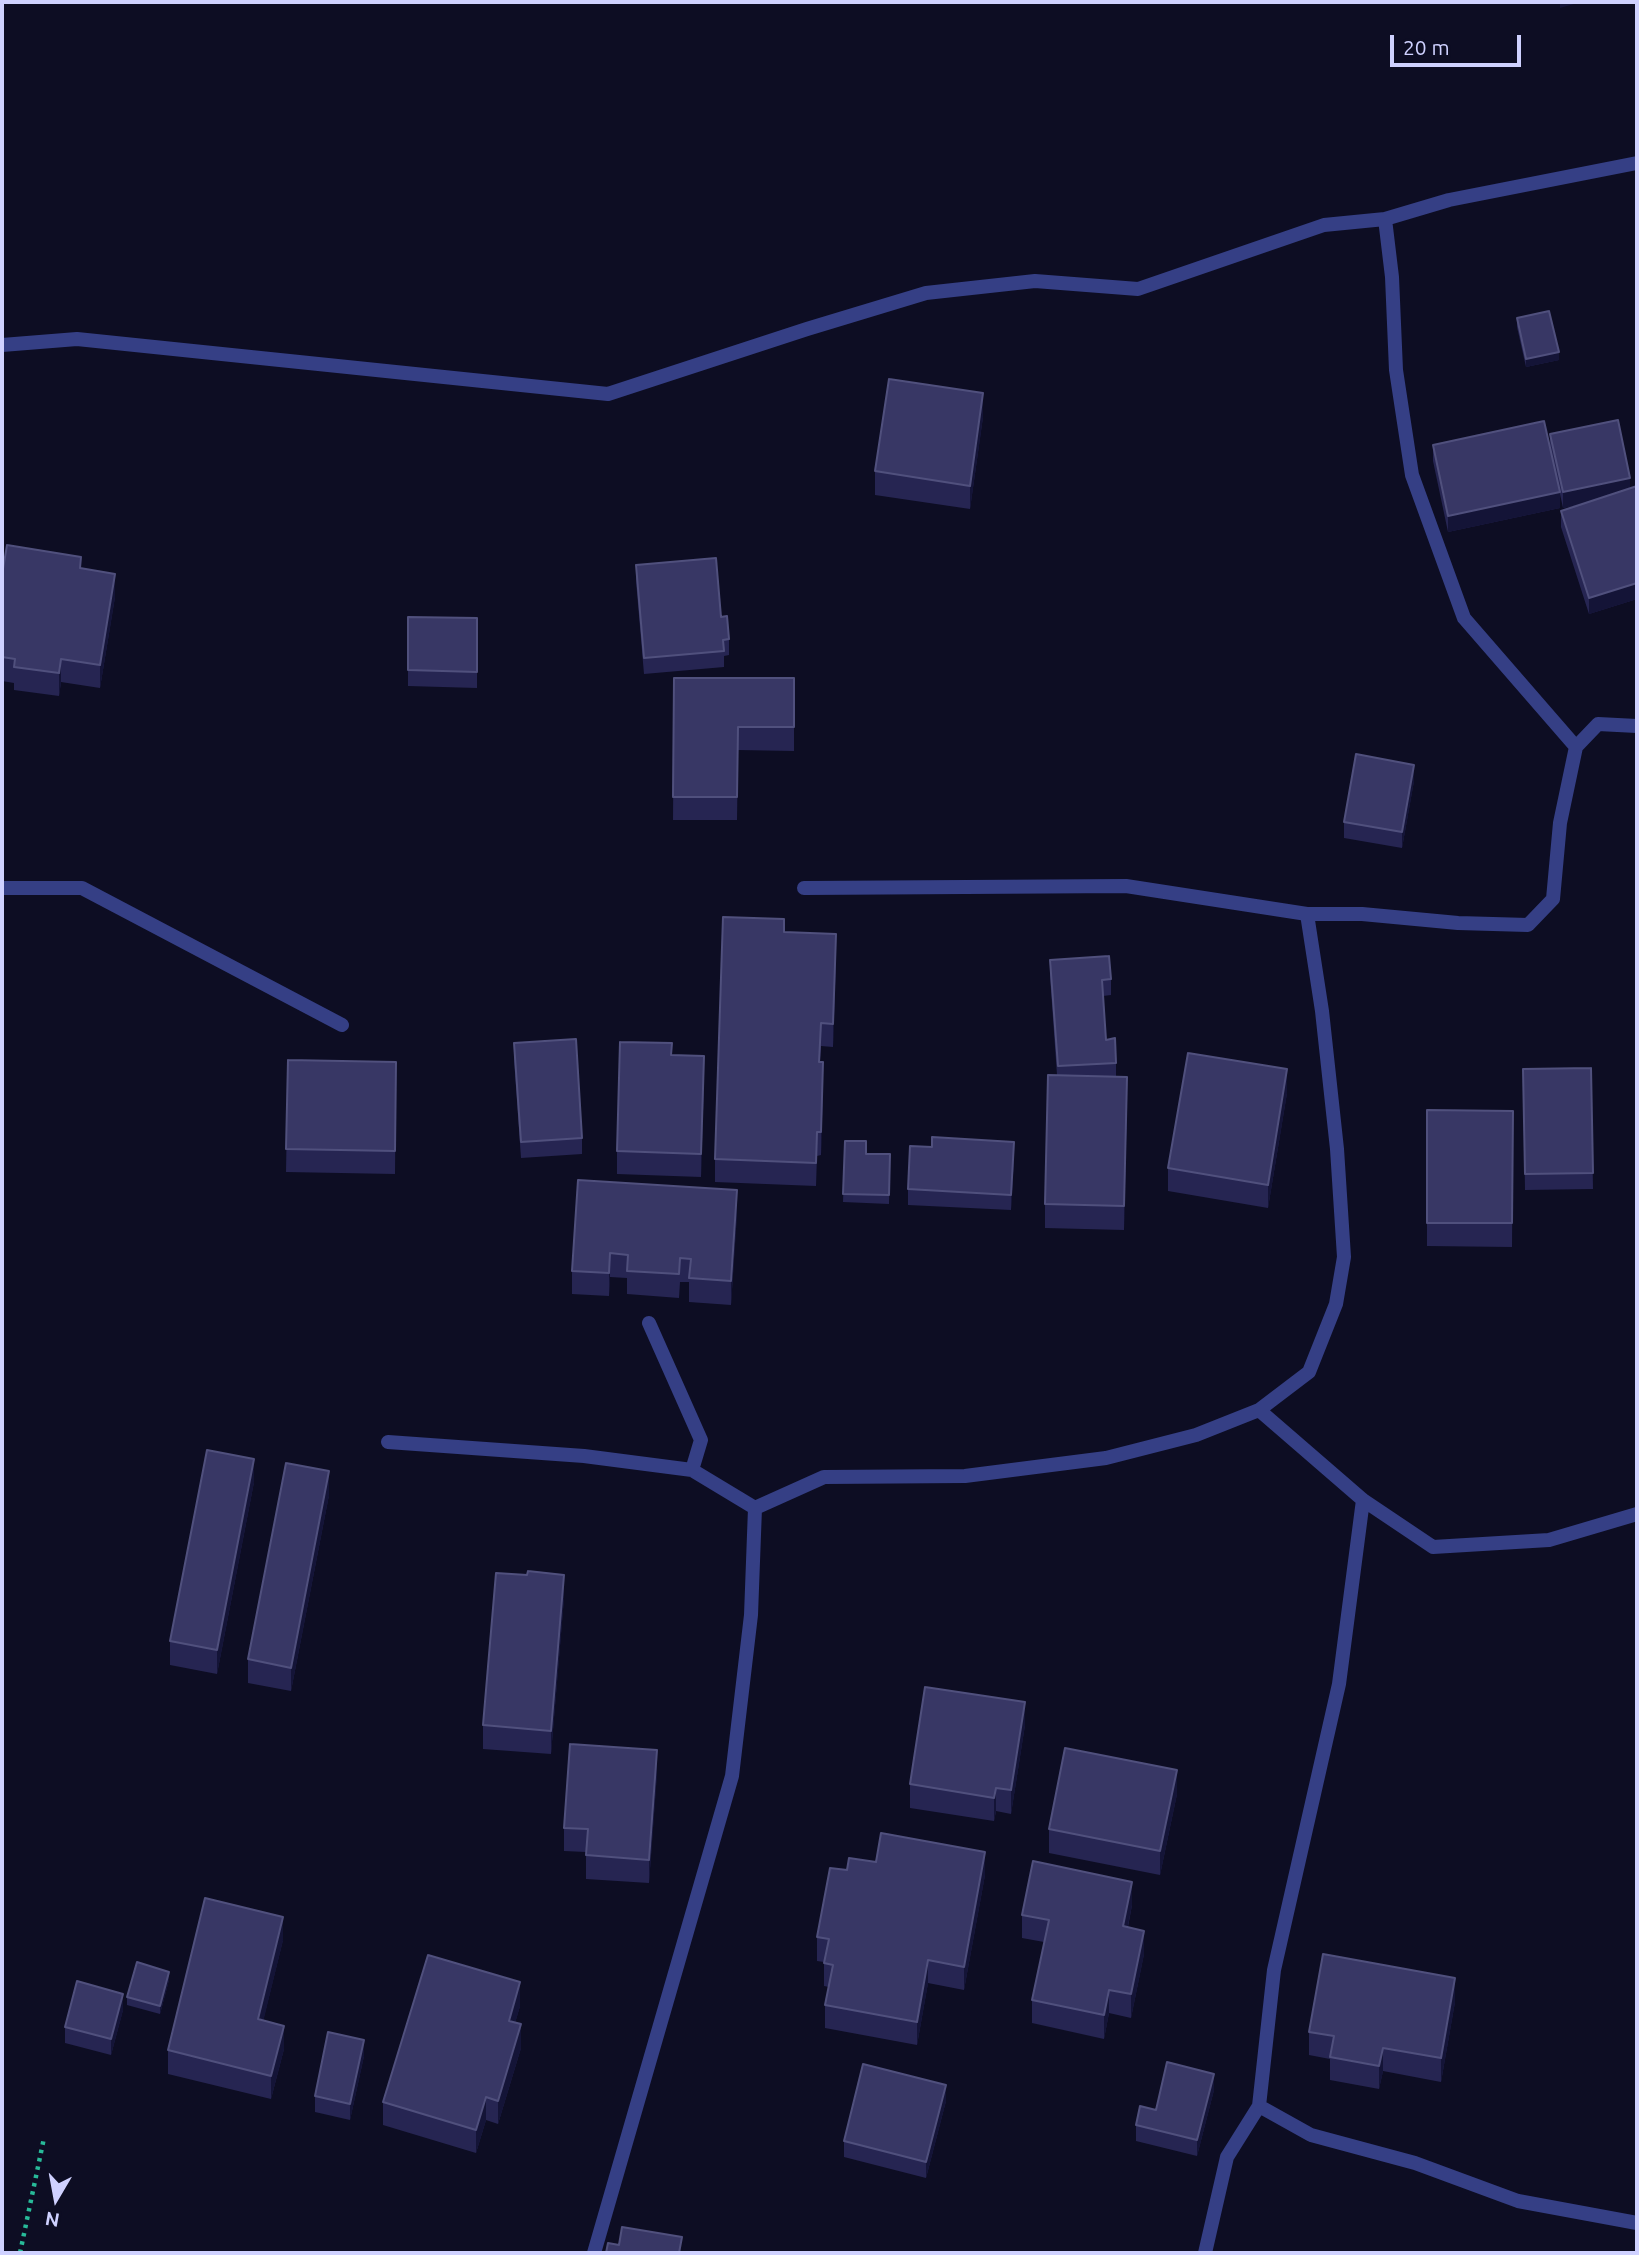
<!DOCTYPE html>
<html>
<head>
<meta charset="utf-8">
<style>
	body { margin:0 }
	#map { position:relative; width:1639px; height:2255px; overflow:hidden; background:#0d0d23; font-family:Ubuntu,sans-serif }
	canvas { display:block }
	.frame { position:absolute; inset:0; border:4px solid #cfd1ff; pointer-events:none }
	.north { position:absolute; left:21px; top:2164px; width:70px; height:70px; -webkit-text-stroke:5px #0d0d23; paint-order:stroke; rotate:190deg; font-size:19px; font-weight:700; line-height:28px; text-align:center; color:#cfd1ff }
	.north::after { content:''; display:block; margin:auto; width:24px; height:32px; background:#cfd1ff; clip-path:polygon(50% 0,100% 100%,50% 72%,0 100%) }
	.scale { position:absolute; left:1390px; top:35px; width:131px; height:32px; box-sizing:border-box; border:4px solid #cfd1ff; border-top:0; padding-left:9px; font-size:21px; line-height:24px; white-space:nowrap; color:#cfd1ff; -webkit-text-stroke:5px #0d0d23; paint-order:stroke }
</style>
</head>
<body>
<div id="map">
<canvas width="1639" height="2255"></canvas>
<div class="frame"></div>
<div class="north">N</div>
<div class="scale">20 m</div>
</div>
<script>
const g = document.querySelector('canvas').getContext('2d');
g.lineJoin = 'round';
function shape(rows) {
  const path = new Path2D();
  for (const r of rows) {
    path.moveTo(r[0], r[1]);
    for (let i = 2; i < r.length; i += 2) path.lineTo(r[i], r[i + 1]);
  }
  return path;
}
function strokePath(path, color, width, dash) {
  g.strokeStyle = color;
  g.lineWidth = width;
  g.lineCap = dash ? 'butt' : 'round';
  g.setLineDash(dash || []);
  g.stroke(path);
}
function paint(path, color) {
  g.fillStyle = color;
  g.fill(path, 'evenodd');
}
const path = shape([
	[20,2253,44,2138]
]);
const street = shape([
	[1385,219,1392,277,1396,370,1412,475,1464,618,1576,747],
	[2,345,77,339,608,394,807,329,926,293,1035,281,1138,289,1324,225,1385,219,1449,200,1637,163],
	[2,888,82,888,342,1025],
	[804,888,1126,886,1307,914,1362,914,1458,923,1528,925,1553,899,1560,823,1576,747,1598,724,1637,726],
	[649,1323,701,1440,692,1470],
	[1259,1410,1363,1500,1433,1547,1549,1540,1637,1514],
	[388,1442,584,1456,692,1470,755,1508,751,1615,732,1776,594,2253],
	[1363,1500,1339,1684,1274,1970,1259,2106,1311,2135,1415,2163,1518,2201,1637,2223],
	[755,1508,824,1477,965,1476,1106,1458,1196,1435,1259,1410,1309,1372,1336,1304,1344,1257,1337,1149,1322,1011,1307,914],
	[1205,2253,1227,2157,1259,2106]
]);
const wall = shape([
	[1517,318,1559,360,1526,367,1517,327],
	[983,417,970,509,875,495,875,471],
	[1550,434,1630,489,1637,486,1637,599,1589,614,1561,527,1561,511,1583,504,1563,508,1560,494,1560,508,1448,532,1433,461,1433,445,1550,447],
	[636,565,721,617,729,639,729,655,724,656,724,667,644,674,636,581],
	[81,569,115,597,100,688,61,682,59,696,14,690,14,683,2,681,2,575],
	[408,617,477,618,477,688,408,686],
	[674,678,794,678,794,751,738,750,737,820,673,820],
	[1414,781,1402,848,1344,838,1344,822],
	[784,932,836,957,833,1047,821,1046,820,1062,823,1085,821,1155,817,1156,816,1186,715,1182,715,1159],
	[1050,960,1111,979,1111,995,1103,996,1106,1040,1116,1063,1116,1077,1127,1101,1124,1230,1045,1228,1045,1204,1057,1075,1050,976],
	[514,1043,582,1138,582,1154,521,1158,514,1059],
	[672,1055,704,1080,701,1177,617,1174,617,1151],
	[288,1060,396,1062,395,1174,286,1172],
	[1591,1068,1593,1189,1525,1190,1523,1069],
	[1287,1093,1268,1208,1168,1191,1168,1168],
	[1427,1110,1513,1111,1512,1247,1427,1246],
	[845,1141,866,1154,890,1154,889,1204,843,1202],
	[1014,1158,1011,1210,908,1205,908,1189],
	[578,1180,737,1214,731,1305,689,1302,689,1282,680,1282,679,1298,627,1294,627,1278,610,1277,609,1296,572,1294,572,1271],
	[254,1482,217,1674,170,1665,170,1641],
	[329,1495,291,1691,248,1683,248,1659],
	[564,1598,551,1754,483,1749,483,1725],
	[1025,1725,1011,1814,996,1811,994,1821,910,1808,910,1784],
	[657,1773,649,1883,586,1879,586,1852,564,1851,564,1828],
	[1177,1794,1160,1875,1049,1853,1049,1829],
	[876,1862,985,1875,964,1990,928,1983,917,2045,825,2028,825,2005,829,1987,824,1986,824,1962,817,1961,817,1937,847,1870],
	[1132,1905,1128,1927,1144,1954,1131,2018,1109,2013,1104,2039,1032,2023,1032,2000,1044,1942,1022,1938,1022,1915],
	[283,1940,263,2021,284,2049,271,2099,168,2074,168,2050],
	[169,1980,160,2014,127,2005,127,1997],
	[1455,2002,1441,2082,1383,2071,1379,2089,1330,2080,1330,2059,1309,2055,1309,2032],
	[520,2006,515,2023,521,2048,498,2124,486,2120,476,2153,383,2125,383,2102],
	[123,2010,111,2055,65,2043,65,2027],
	[364,2056,350,2120,315,2112,315,2096],
	[1214,2090,1197,2156,1136,2141,1136,2125,1156,2110],
	[946,2101,926,2178,844,2157,844,2141]
]);
const shadedWall = shape([
	[1560,2,1581,2,1560,8],
	[1559,352,1559,360,1526,367,1526,359],
	[983,393,983,417,970,509,970,486],
	[1630,478,1630,494,1563,508,1563,492],
	[1560,492,1560,508,1448,532,1448,516],
	[115,574,115,597,100,688,100,665],
	[1637,583,1637,599,1589,614,1589,598],
	[61,659,61,682,59,696,59,673],
	[1414,765,1414,781,1402,848,1402,832],
	[836,934,836,957,833,1047,833,1024],
	[704,1056,704,1080,701,1177,701,1154],
	[823,1062,823,1085,821,1155,821,1132],
	[1287,1069,1287,1093,1268,1208,1268,1185],
	[1127,1077,1127,1101,1124,1230,1124,1206],
	[1014,1142,1014,1158,1011,1210,1011,1195],
	[737,1190,737,1214,731,1305,731,1281],
	[610,1253,610,1277,609,1296,609,1273],
	[254,1459,254,1482,217,1674,217,1650],
	[329,1471,329,1495,291,1691,291,1668],
	[564,1575,564,1598,551,1754,551,1731],
	[1025,1702,1025,1725,1011,1814,1011,1790],
	[657,1750,657,1773,649,1883,649,1860],
	[1177,1770,1177,1794,1160,1875,1160,1851],
	[996,1788,996,1811,994,1821,994,1798],
	[985,1852,985,1875,964,1990,964,1967],
	[1132,1882,1132,1905,1123,1950,1123,1926],
	[283,1917,283,1940,258,2043,258,2019],
	[1144,1931,1144,1954,1131,2018,1131,1994],
	[928,1960,928,1983,917,2045,917,2022],
	[169,1972,169,1980,160,2014,160,2006],
	[1455,1978,1455,2002,1441,2082,1441,2058],
	[520,1982,520,2006,509,2044,509,2021],
	[1109,1990,1109,2013,1104,2039,1104,2015],
	[123,1994,123,2010,111,2055,111,2039],
	[521,2024,521,2048,498,2124,498,2101],
	[284,2026,284,2049,271,2099,271,2076],
	[364,2040,364,2056,350,2120,350,2104],
	[1383,2048,1383,2071,1379,2089,1379,2066],
	[1214,2074,1214,2090,1197,2156,1197,2140],
	[946,2085,946,2101,926,2178,926,2162],
	[486,2097,486,2120,476,2153,476,2130]
]);
const building = shape([
	[1549,311,1559,352,1526,359,1517,318,1549,311],
	[889,379,983,393,970,486,875,471,889,379],
	[1618,420,1630,478,1563,492,1550,434,1618,420],
	[1544,421,1560,492,1448,516,1433,445,1544,421],
	[1637,486,1637,583,1589,598,1561,511,1637,486],
	[7,545,81,557,80,568,115,574,100,665,61,659,59,673,14,667,15,659,2,657,2,575,7,545],
	[716,558,721,617,727,616,729,639,723,640,724,651,644,658,636,565,716,558],
	[408,617,477,618,477,672,408,670,408,617],
	[674,678,794,678,794,727,738,727,737,797,673,797,674,678],
	[1356,754,1414,765,1402,832,1344,822,1356,754],
	[723,917,784,919,784,932,836,934,833,1024,821,1023,819,1062,823,1062,821,1132,817,1132,816,1163,715,1159,723,917],
	[1109,956,1111,979,1102,980,1106,1040,1115,1038,1116,1063,1058,1066,1050,960,1109,956],
	[576,1039,582,1138,521,1142,514,1043,576,1039],
	[620,1042,672,1043,671,1055,704,1056,701,1154,617,1151,620,1042],
	[1188,1053,1287,1069,1268,1185,1168,1168,1188,1053],
	[288,1060,396,1062,395,1151,286,1149,288,1060],
	[1591,1068,1593,1173,1525,1174,1523,1069,1591,1068],
	[1048,1075,1127,1077,1124,1206,1045,1204,1048,1075],
	[1427,1110,1513,1111,1512,1223,1427,1223,1427,1110],
	[932,1137,1014,1142,1011,1195,908,1189,910,1146,932,1147,932,1137],
	[845,1141,866,1141,866,1154,890,1154,889,1195,843,1194,845,1141],
	[578,1180,737,1190,731,1281,689,1278,691,1259,680,1258,679,1274,627,1271,628,1255,610,1253,609,1273,572,1271,578,1180],
	[207,1450,254,1459,217,1650,170,1641,207,1450],
	[286,1463,329,1471,291,1668,248,1659,286,1463],
	[528,1571,564,1575,551,1731,483,1725,496,1573,527,1575,528,1571],
	[925,1687,1025,1702,1011,1790,996,1788,994,1798,910,1784,925,1687],
	[570,1744,657,1750,649,1860,586,1855,588,1829,564,1828,570,1744],
	[1065,1748,1177,1770,1160,1851,1049,1829,1065,1748],
	[881,1833,985,1852,964,1967,928,1960,917,2022,825,2005,833,1965,824,1963,829,1939,817,1937,830,1868,847,1870,849,1858,876,1862,881,1833],
	[1033,1861,1132,1882,1123,1926,1144,1931,1131,1994,1109,1990,1104,2015,1032,2000,1049,1920,1022,1915,1033,1861],
	[205,1898,283,1917,258,2019,284,2026,271,2076,168,2050,205,1898],
	[1323,1954,1455,1978,1441,2058,1383,2048,1379,2066,1330,2057,1334,2036,1309,2032,1323,1954],
	[428,1955,520,1982,509,2021,521,2024,498,2101,486,2097,476,2130,383,2102,428,1955],
	[137,1962,169,1972,160,2006,127,1997,137,1962],
	[77,1981,123,1994,111,2039,65,2027,77,1981],
	[328,2032,364,2040,350,2104,315,2096,328,2032],
	[1167,2062,1214,2074,1197,2140,1136,2125,1140,2106,1156,2110,1167,2062],
	[863,2064,946,2085,926,2162,844,2141,863,2064],
	[622,2227,682,2237,679,2253,606,2253,608,2243,619,2245,622,2227]
]);
strokePath(path, '#28ba99', 4.5, [3.5, 5]);
strokePath(street, '#353f85', 14);
paint(wall, '#262552');
paint(shadedWall, '#141437');
paint(building, '#383765');
strokePath(building, '#50507d', 2);
</script>
</body>
</html>
